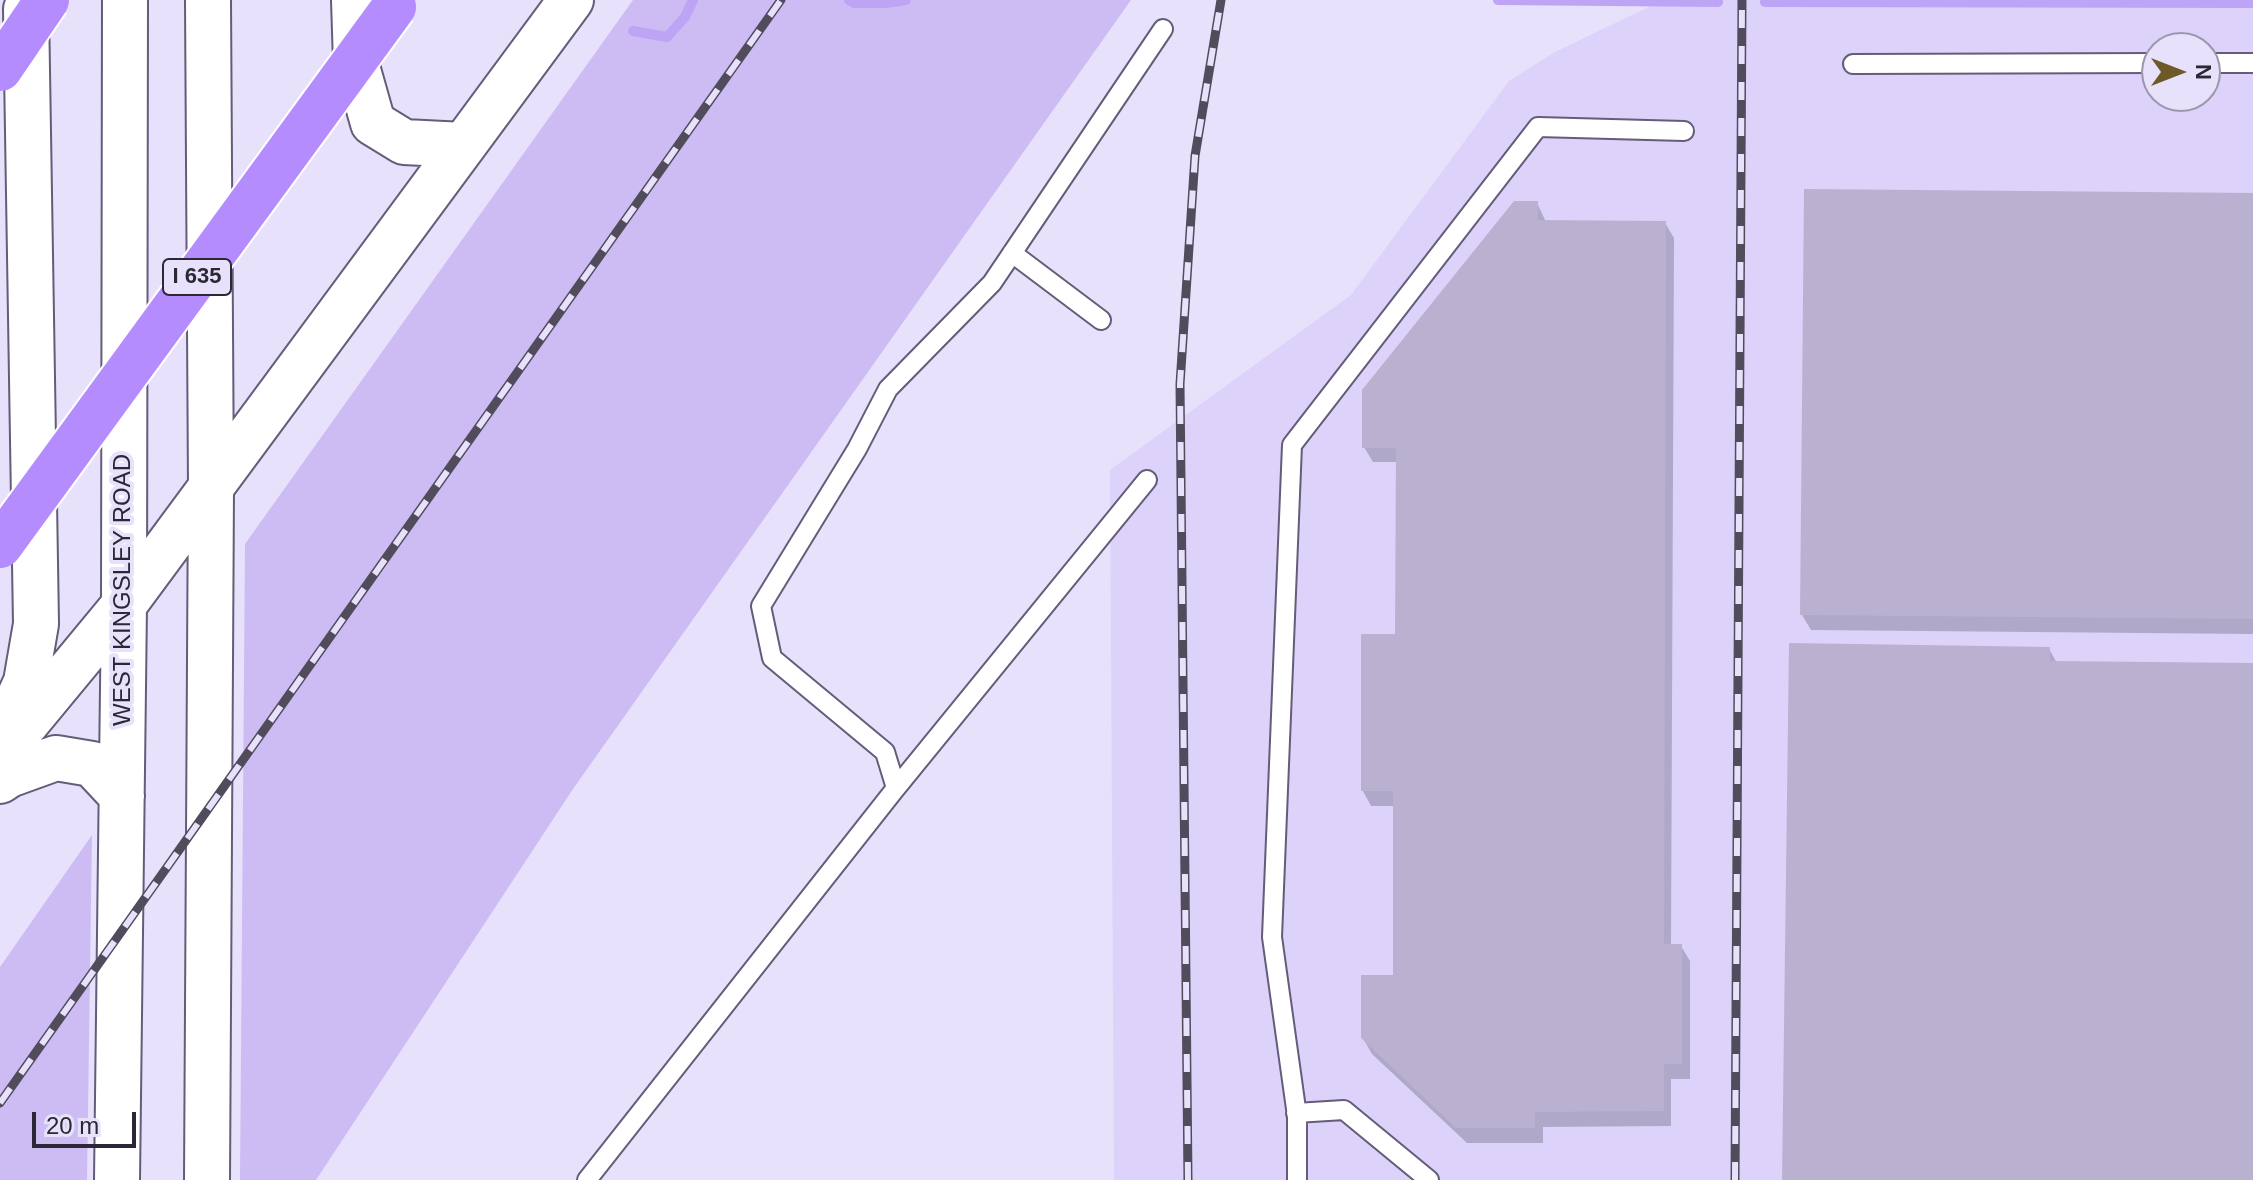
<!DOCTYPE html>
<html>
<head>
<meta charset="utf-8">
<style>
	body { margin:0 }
	#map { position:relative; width:2253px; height:1180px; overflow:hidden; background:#e8e1fc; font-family:Helvetica,sans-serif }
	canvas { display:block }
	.north { position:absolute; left:2141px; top:32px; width:80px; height:80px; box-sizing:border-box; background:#e8e1fc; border:2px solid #9c97ac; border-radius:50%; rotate:90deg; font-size:22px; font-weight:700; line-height:32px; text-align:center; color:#2b2734 }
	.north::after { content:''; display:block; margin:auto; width:28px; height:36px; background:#6d5a28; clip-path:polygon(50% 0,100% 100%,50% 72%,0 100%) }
	.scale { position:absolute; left:32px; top:1112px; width:104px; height:36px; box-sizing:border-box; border:4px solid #2b2734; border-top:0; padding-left:10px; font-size:24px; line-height:28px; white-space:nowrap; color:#2b2734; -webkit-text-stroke:6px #e8e1fc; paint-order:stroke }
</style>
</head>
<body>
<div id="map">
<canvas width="2253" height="1180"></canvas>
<div class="north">N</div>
<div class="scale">20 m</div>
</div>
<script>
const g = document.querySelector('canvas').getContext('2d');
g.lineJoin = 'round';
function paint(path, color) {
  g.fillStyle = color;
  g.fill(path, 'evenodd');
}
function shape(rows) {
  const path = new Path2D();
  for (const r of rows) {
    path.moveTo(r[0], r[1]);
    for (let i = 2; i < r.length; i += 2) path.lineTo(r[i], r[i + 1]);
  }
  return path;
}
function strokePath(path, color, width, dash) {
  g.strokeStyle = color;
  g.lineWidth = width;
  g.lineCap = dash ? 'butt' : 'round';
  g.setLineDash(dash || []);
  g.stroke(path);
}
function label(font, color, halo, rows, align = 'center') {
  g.font = font + ' Helvetica,sans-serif';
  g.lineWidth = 8;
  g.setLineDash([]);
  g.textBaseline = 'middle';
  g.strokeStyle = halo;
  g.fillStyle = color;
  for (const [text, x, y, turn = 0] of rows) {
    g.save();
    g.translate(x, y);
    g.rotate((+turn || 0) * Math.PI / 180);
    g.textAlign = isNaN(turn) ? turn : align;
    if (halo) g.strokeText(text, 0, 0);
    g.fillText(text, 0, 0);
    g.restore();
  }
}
const built = shape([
	[1663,0,2253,0,2253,1180,1114,1180,1110,470,1351,295,1509,81,1553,53],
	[2157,48,2205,48,2205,96,2157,96]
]);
const green = shape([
	[633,0,1131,0,573,789,316,1180,240,1180,245,544],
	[92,835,87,1180,0,1180,0,967]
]);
const shadow = shape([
	[2253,195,2253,634,1811,630,1802,615],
	[1537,203,1546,222,1665,223,1674,238,1671,946,1681,946,1690,961,1690,1079,1671,1079,1671,1126,1543,1127,1543,1143,1467,1143,1372,1054,1363,1038,1395,978,1395,806,1371,806,1363,791,1397,636,1398,462,1373,462,1364,447],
	[2049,649,2057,663,2253,665,2253,1180,1784,1180]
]);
const stream = shape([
	[849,0,854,3,886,3,906,0],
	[1498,0,1718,2],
	[1765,2,2253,3],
	[633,31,667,37,685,17,693,0]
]);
const building = shape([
	[1804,189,2253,193,2253,619,1800,615],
	[1514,201,1538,201,1538,220,1666,221,1664,944,1682,944,1682,1064,1664,1064,1664,1111,1535,1112,1535,1128,1456,1128,1361,1038,1361,975,1393,975,1393,791,1361,791,1361,634,1395,634,1396,448,1362,448,1362,390],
	[1789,643,2050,647,2050,661,2253,663,2253,1180,1782,1180]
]);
const service = shape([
	[2205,63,2253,63],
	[1853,64,2157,63],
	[1012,253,1101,320],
	[896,788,1147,480],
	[1296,1113,1344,1110,1429,1180],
	[587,1180,896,788,885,752,772,658,761,606,857,449,888,389,992,283,1163,29],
	[1297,1180,1297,1116,1272,937,1292,445,1538,127,1684,131]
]);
const secondary = shape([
	[354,0,356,63,373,123,404,142,464,145],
	[4,730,26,682,36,624,26,9],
	[0,755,124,605,571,0],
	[0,781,9,775,56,758,92,764,122,796],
	[117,1180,124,605,125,0],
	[207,1180,211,489,208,0]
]);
const rail = shape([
	[0,1103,781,0],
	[1188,1180,1180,384,1195,156,1221,0],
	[1735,1180,1742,0]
]);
const motorwayBridge = shape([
	[0,69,47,0],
	[0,546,394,7]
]);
const shields = [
	[197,277,68]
];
const shieldNames = [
	["I 635",197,277]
];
const streetNames = [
	["WEST KINGSLEY ROAD",123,590,-90]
];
paint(built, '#ddd2fa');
paint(green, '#ccbcf3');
paint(shadow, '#0003');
strokePath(stream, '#bea4f5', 10);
paint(building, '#bab1d1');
strokePath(service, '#645c78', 22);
strokePath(secondary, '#645c78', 48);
strokePath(service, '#fff', 18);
strokePath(secondary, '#fff', 44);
strokePath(rail, '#514c5c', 9);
strokePath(rail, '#e8e1fc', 6, [18]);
strokePath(motorwayBridge, '#fff', 48, []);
strokePath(motorwayBridge, '#b48cfe', 44);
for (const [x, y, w] of shields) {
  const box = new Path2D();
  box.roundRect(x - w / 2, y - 18, w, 36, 6);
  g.fillStyle = '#e8e1fc';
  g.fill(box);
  strokePath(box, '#2b2734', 2);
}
label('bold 22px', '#2b2734', null, shieldNames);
label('24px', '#2b2734', '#e8e1fc', streetNames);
</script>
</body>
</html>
